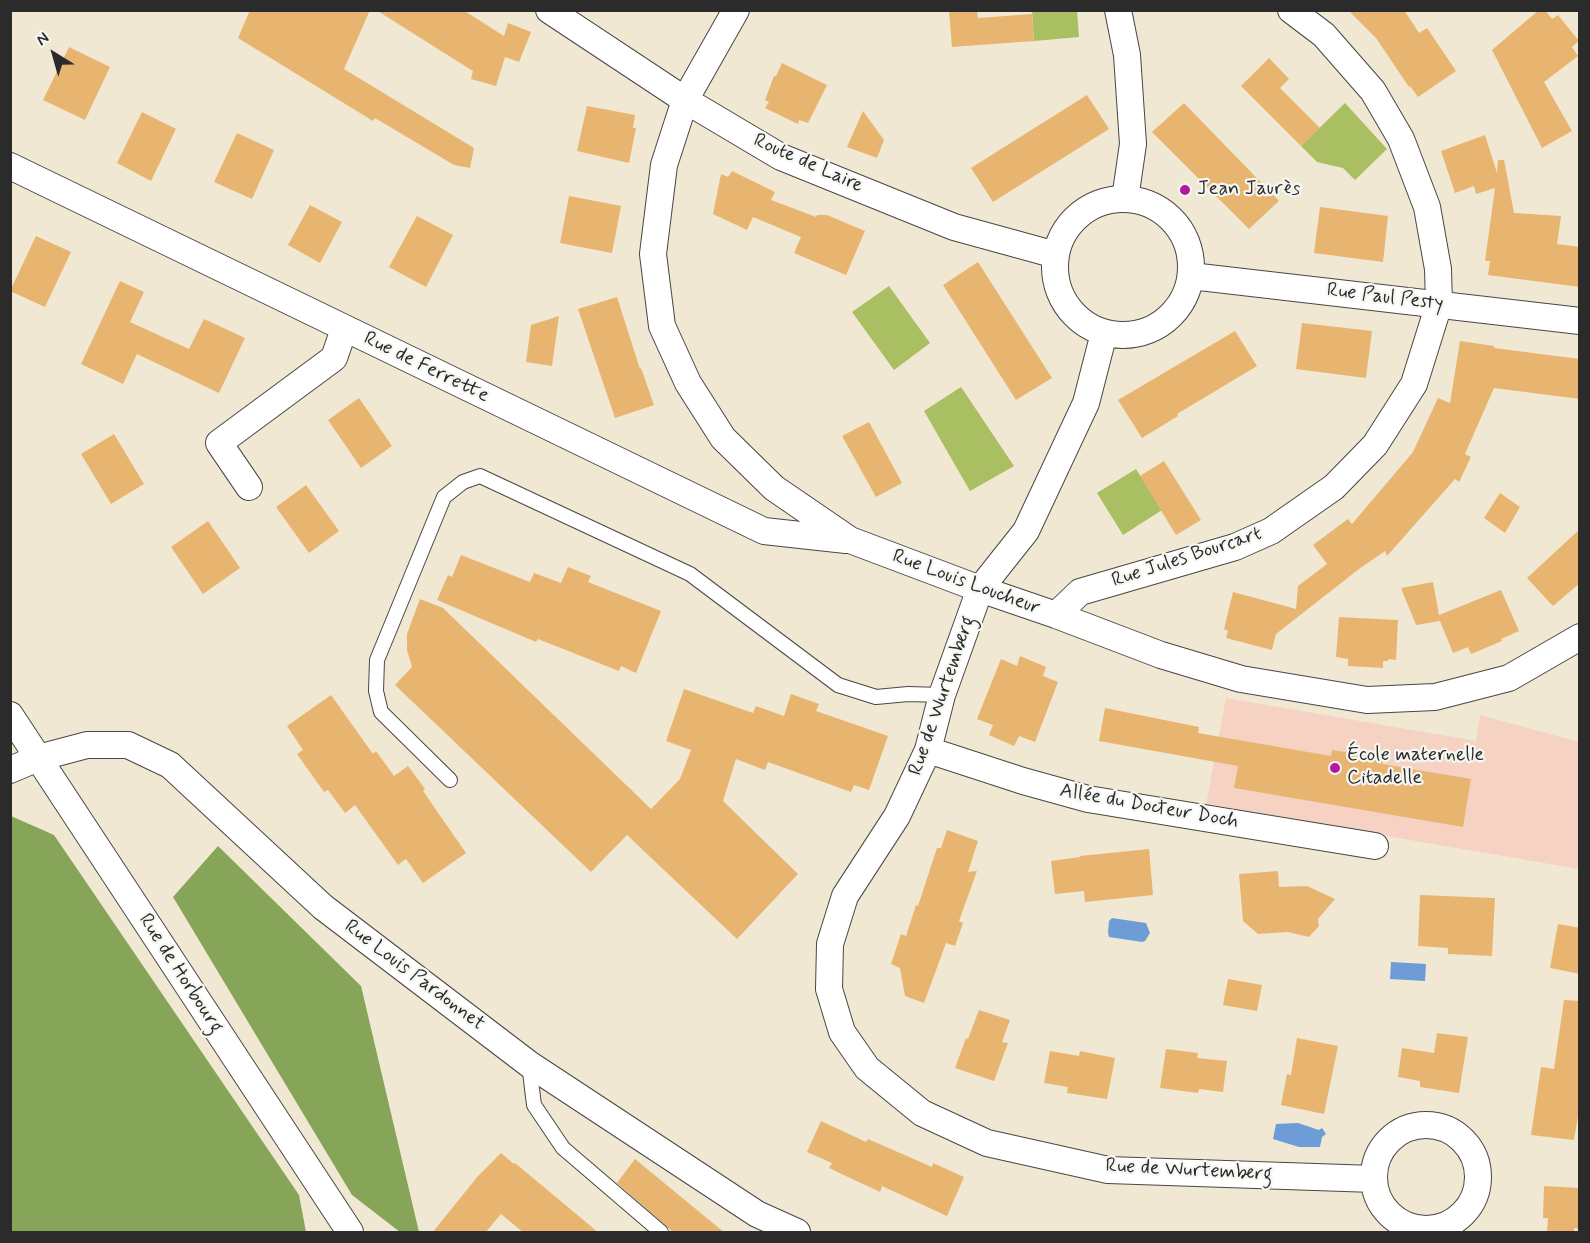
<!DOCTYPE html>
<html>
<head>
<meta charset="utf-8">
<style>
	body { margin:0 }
	#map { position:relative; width:1590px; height:1243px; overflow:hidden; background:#f0e8d2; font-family:Mynerve,sans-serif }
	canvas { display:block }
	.frame { position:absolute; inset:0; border:12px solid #2b2b2b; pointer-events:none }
	.north { position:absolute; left:24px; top:24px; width:60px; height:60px; -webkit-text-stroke:4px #f6f6f2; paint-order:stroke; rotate:323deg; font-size:16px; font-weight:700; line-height:24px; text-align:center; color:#2b2b2b }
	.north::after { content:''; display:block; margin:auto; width:21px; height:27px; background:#2b2b2b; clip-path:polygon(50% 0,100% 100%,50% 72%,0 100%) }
</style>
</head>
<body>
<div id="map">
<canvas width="1590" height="1243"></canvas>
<div class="frame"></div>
<div class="north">N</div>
</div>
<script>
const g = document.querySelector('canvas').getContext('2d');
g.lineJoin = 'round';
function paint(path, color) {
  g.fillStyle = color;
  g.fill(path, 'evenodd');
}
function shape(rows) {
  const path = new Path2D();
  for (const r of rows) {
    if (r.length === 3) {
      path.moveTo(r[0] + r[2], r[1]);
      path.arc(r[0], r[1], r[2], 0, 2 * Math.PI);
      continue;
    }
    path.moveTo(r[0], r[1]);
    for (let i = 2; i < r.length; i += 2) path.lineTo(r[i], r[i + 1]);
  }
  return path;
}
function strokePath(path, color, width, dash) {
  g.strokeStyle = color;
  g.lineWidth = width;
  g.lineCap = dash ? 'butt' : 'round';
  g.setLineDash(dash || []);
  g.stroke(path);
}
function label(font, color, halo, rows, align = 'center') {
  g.font = font + ' Mynerve,sans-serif';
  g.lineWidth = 4.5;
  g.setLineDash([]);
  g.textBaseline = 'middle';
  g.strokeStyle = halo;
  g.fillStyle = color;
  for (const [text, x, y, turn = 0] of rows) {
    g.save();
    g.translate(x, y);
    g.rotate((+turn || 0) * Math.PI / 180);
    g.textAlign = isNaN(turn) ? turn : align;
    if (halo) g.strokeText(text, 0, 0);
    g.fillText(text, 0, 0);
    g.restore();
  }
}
const built = shape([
	[1226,698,1476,741,1480,715,1579,742,1579,869,1206,805]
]);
const green = shape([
	[1032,11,1077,11,1079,37,1034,41],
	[1345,103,1387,149,1355,180,1343,168,1317,162,1301,146],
	[889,286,930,343,894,370,852,312],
	[961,387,1014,466,970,491,924,411],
	[1136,469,1162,510,1123,535,1097,493]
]);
const forest = shape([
	[11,816,54,835,299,1195,306,1232,11,1232],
	[218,846,361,986,419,1232,400,1232,352,1195,173,897]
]);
const water = shape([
	[1112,918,1146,923,1150,933,1145,941,1142,942,1109,937,1108,932,1109,921],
	[1391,962,1426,964,1425,981,1390,979],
	[1298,1123,1319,1130,1322,1128,1326,1134,1322,1137,1320,1147,1299,1147,1273,1139,1276,1124]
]);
const building = shape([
	[250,10,370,10,344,69,474,148,470,168,454,165,375,118,373,121,238,38],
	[376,10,463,10,504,36,508,23,531,32,519,62,505,57,496,86,471,79,473,71],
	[949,10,977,10,978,18,1032,14,1034,41,952,47],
	[1348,10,1404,10,1419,33,1427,28,1456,71,1418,97,1410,86,1409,87,1376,38],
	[1539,10,1545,10,1552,19,1558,15,1579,41,1572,47,1578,56,1544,82,1572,131,1542,148,1492,50],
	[69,47,110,67,85,120,43,100],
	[1269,58,1289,79,1280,88,1320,128,1301,146,1241,86],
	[782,63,827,85,808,123,799,120,798,124,765,108,769,102,765,100,774,76,776,76],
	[1087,95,1109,129,993,202,971,168],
	[1184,103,1279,201,1249,229,1152,132],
	[587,106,635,115,633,128,636,128,629,163,577,151],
	[863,111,884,140,877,158,847,147],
	[142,112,176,129,151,181,117,163],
	[237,133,274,150,252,199,214,182],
	[1485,135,1497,173,1498,160,1504,160,1514,213,1561,216,1557,244,1580,247,1580,287,1488,275,1490,261,1485,261,1495,188,1476,194,1474,186,1455,193,1441,151],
	[732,171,775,192,771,200,816,217,817,215,827,215,865,231,846,275,794,253,801,237,753,217,747,230,713,214,721,174,728,177],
	[569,196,621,206,612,253,560,243],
	[310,205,342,222,320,263,288,245],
	[1320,207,1388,216,1383,262,1314,253],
	[417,216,453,235,426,287,389,267],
	[36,236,71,252,45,307,10,291],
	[978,262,1052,378,1016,400,943,285],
	[120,281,144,292,130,322,189,349,204,319,245,338,219,393,137,354,123,384,81,364],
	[617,297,640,369,641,368,654,405,615,418,578,309],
	[559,316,552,366,526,362,531,325],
	[1302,323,1372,331,1366,378,1296,369],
	[1235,331,1257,366,1177,414,1178,416,1142,438,1118,400],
	[1460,341,1494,346,1494,348,1580,359,1580,399,1494,388,1465,454,1471,457,1459,482,1455,479,1387,556,1385,551,1359,569,1276,634,1272,650,1226,638,1228,631,1224,629,1233,592,1296,609,1298,586,1327,564,1313,545,1348,519,1352,524,1413,452,1438,398,1450,403],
	[359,398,392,446,361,468,328,420],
	[869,422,902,483,876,497,842,436],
	[114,434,144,484,111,504,81,454],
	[1164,461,1201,520,1176,535,1140,476],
	[306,485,339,531,309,553,276,507],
	[1500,493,1520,507,1505,533,1484,518],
	[208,521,240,568,203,594,171,547],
	[1580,529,1580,583,1553,606,1527,578],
	[461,555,530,582,534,573,561,583,568,567,591,576,588,582,661,611,636,673,621,666,619,671,538,639,536,642,437,600,448,575,452,577],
	[1433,582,1439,615,1501,590,1519,631,1501,639,1502,641,1471,654,1468,647,1453,653,1440,621,1416,625,1401,588],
	[420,599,443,608,651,809,680,779,691,750,666,741,684,689,753,713,756,706,784,716,791,694,819,704,816,711,888,736,869,790,854,785,851,792,768,762,765,770,736,759,723,801,798,874,737,939,627,835,591,872,395,685,412,667,407,650,407,634],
	[1339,617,1398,620,1396,660,1388,659,1388,661,1383,661,1383,668,1348,666,1348,659,1336,657],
	[1020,656,1046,667,1043,676,1058,682,1035,742,1019,736,1014,746,989,735,993,725,977,719,1001,659,1017,666],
	[331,695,373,754,376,751,394,776,408,766,425,789,423,791,466,853,423,883,406,859,398,865,355,805,345,813,328,790,324,792,297,754,303,750,287,726],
	[1105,708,1199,727,1198,733,1331,756,1332,750,1383,758,1382,764,1471,779,1463,827,1234,788,1238,766,1099,741],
	[947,830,978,841,968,872,977,871,959,921,963,923,955,946,946,943,924,1003,905,996,900,968,891,964,901,934,906,936,916,905,918,906,937,848,941,848],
	[1149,849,1153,895,1085,902,1084,891,1055,894,1051,861,1080,857,1080,856],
	[1278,871,1279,887,1307,886,1335,899,1318,919,1319,926,1309,937,1288,932,1258,934,1243,921,1239,874],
	[1420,895,1495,898,1492,956,1448,954,1448,948,1418,946],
	[1558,924,1580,928,1580,974,1550,968],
	[1228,979,1262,985,1257,1011,1223,1005],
	[1564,1000,1580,1001,1580,1104,1574,1140,1531,1135,1541,1067,1554,1069],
	[979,1010,1010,1020,1002,1042,1008,1043,994,1081,955,1068,966,1038,968,1039],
	[1437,1033,1468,1037,1459,1093,1420,1087,1420,1081,1398,1077,1402,1048,1434,1053],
	[1297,1038,1338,1046,1324,1114,1281,1105,1287,1074,1291,1075],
	[1166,1049,1198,1053,1197,1058,1227,1061,1223,1092,1199,1089,1198,1093,1160,1088],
	[1050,1051,1079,1056,1080,1051,1115,1058,1107,1099,1067,1093,1068,1087,1044,1083],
	[821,1121,866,1142,868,1139,932,1167,933,1163,964,1177,947,1216,882,1186,880,1192,829,1168,832,1163,807,1152],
	[501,1153,514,1164,515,1163,599,1233,524,1233,501,1214,485,1233,432,1233,478,1176],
	[635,1159,725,1233,674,1233,617,1183],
	[1544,1186,1580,1188,1580,1229,1574,1228,1574,1233,1547,1233,1548,1218,1543,1218]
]);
const service = shape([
	[450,780,381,712,376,691,377,660,444,497,463,482,480,476,690,574,838,685,876,697,908,694,942,695],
	[529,1064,534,1105,563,1148,661,1232]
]);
const minor = shape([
	[549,10,685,100,781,157,954,227,1056,255],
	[736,10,685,100,664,165,653,254,662,326,688,383,723,438,774,488,850,540,980,589,1056,615,1161,655,1241,679,1367,700,1435,697,1509,678,1580,637],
	[1118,10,1127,55,1133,144,1125,199],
	[10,166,764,531,846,540],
	[1123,267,68],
	[1191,276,1580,321],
	[1104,333,1086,403,1026,531,980,589,942,695,928,750,897,816,845,896,830,944,829,989,842,1032,867,1068,922,1113,987,1143,1108,1170,1374,1179],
	[249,487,219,443,334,358,344,329],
	[1056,615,1080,592,1235,547,1271,531,1334,487,1375,445,1414,384,1439,304,1438,269,1427,207,1401,139,1373,91,1324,35,1291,10],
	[10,715,350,1232],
	[928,750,1023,781,1088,799,1375,846],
	[10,770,38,758,87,745,128,745,170,765,323,907,529,1064,757,1214,797,1232],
	[1426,1177,52]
]);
const markers = [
	[1185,190,6,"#b5179e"],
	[1335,768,6,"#b5179e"]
];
const streetNames = [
	["Route de Laire",808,164,24],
	["Rue Paul Pesty",1385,298,7],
	["Rue de Ferrette",426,368,26],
	["Rue Jules Bourcart",1187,558,-18],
	["Rue Louis Loucheur",966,583,20],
	["Rue de Wurtemberg",943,696,-71],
	["Allée du Docteur Doch",1149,807,10],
	["Rue de Horbourg",180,974,57],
	["Rue Louis Pardonnet",414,976,37],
	["Rue de Wurtemberg",1189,1171,3]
];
const poiNames = [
	["Jean Jaurès",1197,190],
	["École maternelle",1347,756],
	["Citadelle",1347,779]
];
paint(built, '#f6d2c3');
paint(green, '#aabe62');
paint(forest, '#87a558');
paint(water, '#6d9cd6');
paint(building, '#e8b571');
strokePath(service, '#494744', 16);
strokePath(minor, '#494744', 28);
strokePath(service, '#fff', 14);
strokePath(minor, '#fff', 26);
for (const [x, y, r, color] of markers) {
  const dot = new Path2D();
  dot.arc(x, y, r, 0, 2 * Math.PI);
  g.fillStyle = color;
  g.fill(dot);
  strokePath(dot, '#f6f6f2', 2);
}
label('20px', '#2b2b2b', '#f6f6f2', streetNames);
label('20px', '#2b2b2b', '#f6f6f2', poiNames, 'left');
</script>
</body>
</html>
